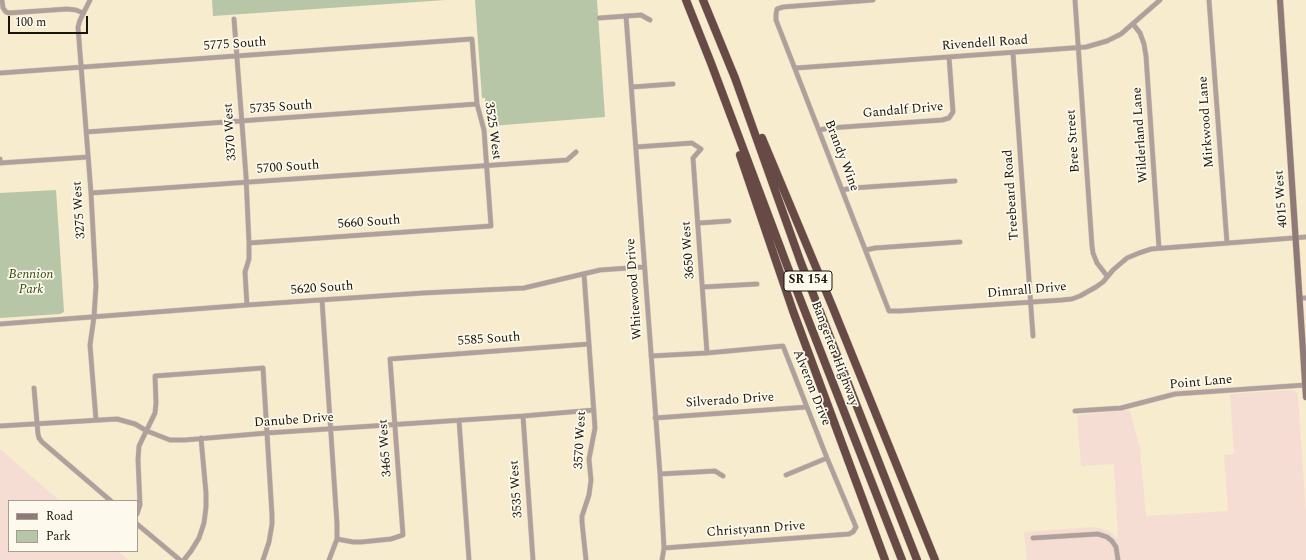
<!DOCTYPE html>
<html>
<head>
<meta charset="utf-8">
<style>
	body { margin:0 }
	#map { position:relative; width:1306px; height:560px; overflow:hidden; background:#f7ecce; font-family:Spectral,serif }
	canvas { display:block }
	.legend { position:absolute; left:8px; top:500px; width:130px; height:52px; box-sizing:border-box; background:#fef9ed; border:1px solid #a29e93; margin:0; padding:5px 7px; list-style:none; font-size:12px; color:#19150b }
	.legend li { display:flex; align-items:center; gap:8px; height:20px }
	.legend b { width:20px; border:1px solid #a29e93 }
	.scale { position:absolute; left:8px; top:16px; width:80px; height:18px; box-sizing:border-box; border:2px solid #19150b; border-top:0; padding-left:5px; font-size:12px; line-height:14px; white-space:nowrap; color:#19150b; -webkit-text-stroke:3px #fef9ed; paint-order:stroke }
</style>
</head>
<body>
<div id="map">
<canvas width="1306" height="560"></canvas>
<ul class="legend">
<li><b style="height:5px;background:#907a77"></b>Road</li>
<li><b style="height:11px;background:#b7c6a6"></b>Park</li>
</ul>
<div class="scale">100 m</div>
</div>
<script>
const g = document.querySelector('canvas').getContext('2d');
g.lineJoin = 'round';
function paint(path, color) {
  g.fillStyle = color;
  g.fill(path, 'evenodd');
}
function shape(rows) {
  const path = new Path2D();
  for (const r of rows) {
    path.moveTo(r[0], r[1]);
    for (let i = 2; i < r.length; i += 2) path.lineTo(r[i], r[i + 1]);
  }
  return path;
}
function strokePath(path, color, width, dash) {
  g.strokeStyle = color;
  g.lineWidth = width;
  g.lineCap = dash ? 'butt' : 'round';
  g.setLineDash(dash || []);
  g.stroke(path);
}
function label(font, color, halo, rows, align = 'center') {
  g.font = font + ' Spectral,serif';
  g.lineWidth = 3.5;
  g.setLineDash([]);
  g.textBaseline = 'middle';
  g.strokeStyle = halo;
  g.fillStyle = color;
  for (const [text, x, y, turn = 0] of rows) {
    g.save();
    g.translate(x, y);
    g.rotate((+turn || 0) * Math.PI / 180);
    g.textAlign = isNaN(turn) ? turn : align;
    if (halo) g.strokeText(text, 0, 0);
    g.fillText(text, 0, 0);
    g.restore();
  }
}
const commercial = shape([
	[1292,390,1297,392,1298,396,1306,515,1306,560,1027,560,1024,532,1093,527,1100,528,1110,532,1118,539,1114,464,1081,466,1077,415,1130,410,1140,449,1146,516,1228,511,1224,455,1234,454,1230,394],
	[0,449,60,501,9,501,9,551,118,551,128,560,0,560]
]);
const green = shape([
	[212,0,446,0,213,16],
	[475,0,597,0,605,117,491,126,486,109,485,98,482,98],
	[56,190,64,312,60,314,0,318,0,193]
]);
const street = shape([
	[2,0,3,8,6,12,9,13,67,9,76,10,83,13],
	[90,0,80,20,78,27,91,193,96,286,94,317,90,345,96,420],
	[873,0,783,7,777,9,776,14,776,20,889,311,900,311,1062,300,1072,299,1080,296,1096,287,1103,282,1113,270,1127,258,1139,253,1151,249,1306,237],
	[1075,0,1092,246,1093,253,1097,263,1107,276],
	[1209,0,1227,243],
	[626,16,660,474,664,548,662,560],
	[599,18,641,15,650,20],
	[234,19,246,176,249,243,249,259,245,272,247,305],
	[1133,24,1140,33,1144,44,1146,56,1159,248],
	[1013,53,1033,336],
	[796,68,1086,47,1107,41,1121,34,1160,0],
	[0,73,472,39,477,104,484,130,491,226,249,243],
	[632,87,673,84],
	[819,130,830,128,942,120,949,118,953,112,949,57],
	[86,132,477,104],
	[636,147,692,143,701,149,693,158,707,353],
	[0,159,0,163,88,157],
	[842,190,853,188,955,181],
	[91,193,567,160,576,152],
	[699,223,729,221],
	[866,250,875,248,960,242],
	[584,274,595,428,589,459,591,480,589,495,582,516,582,522,586,560],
	[703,287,757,284],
	[1299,298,1306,298],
	[322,300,337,524,337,539,329,560],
	[0,324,247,305,423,293,524,288,600,270,643,267],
	[651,356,707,353,783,346,827,458,856,527,853,532,849,534,664,548],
	[34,388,38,434,39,438,42,442,111,501],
	[1075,411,1121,408,1175,394,1305,385],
	[523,416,533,560],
	[655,418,807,407],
	[459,420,469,560],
	[0,426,117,419,135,424,147,431,170,440,185,440,267,433,523,416,594,410],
	[660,474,715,471,723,476],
	[786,475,827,458],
	[137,514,140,505,138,459,139,446,155,413,156,403,155,376,263,368,272,515,272,524,269,542,263,560],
	[137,524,180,560],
	[1033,538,1098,534,1107,537,1112,541,1116,547,1118,560],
	[337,539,353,542,361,542,391,539,403,535,390,359,589,344],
	[184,560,191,551,199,538,204,523,206,507,206,493,201,438]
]);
const secondary = shape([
	[1280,0,1306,397]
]);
const highway = shape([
	[686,0,711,63,788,268,902,560],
	[703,0,735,78,801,263,917,560],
	[762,138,833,308,935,560],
	[740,155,793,311,885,560]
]);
const shields = [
	[808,281,48]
];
const shieldNames = [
	["SR 154",808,281]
];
const streetNames = [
	["Rivendell Road",985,44,-4],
	["5775 South",235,45,-4],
	["5735 South",281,108,-4],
	["Gandalf Drive",903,111,-5],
	["Mirkwood Lane",1207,122,-94],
	["3525 West",492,131,82],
	["3370 West",231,132,-94],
	["Wilderland Lane",1141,135,-94],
	["Bree Street",1074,141,-94],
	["Brandy Wine",841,156,69],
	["5700 South",288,168,-4],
	["Treebeard Road",1012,195,-94],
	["4015 West",1282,199,-94],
	["3275 West",80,210,-94],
	["5660 South",369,223,-4],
	["3650 West",689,250,-94],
	["5620 South",322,289,-4],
	["Whitewood Drive",635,289,-94],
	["Dimrall Drive",1027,291,-5],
	["5585 South",489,340,-4],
	["Bangerter Highway",834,354,69],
	["Point Lane",1201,383,-5],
	["Alveron Drive",811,388,68],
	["Silverado Drive",730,401,-4],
	["Danube Drive",294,421,-4],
	["3570 West",581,440,-87],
	["3465 West",386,448,-94],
	["3535 West",517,489,-94],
	["Christyann Drive",756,530,-4]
];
const parkNames = [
	["Bennion",31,275],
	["Park",31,290]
];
paint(commercial, '#f5ddd3');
paint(green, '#b7c6a6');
strokePath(street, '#d3caaf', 5.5);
strokePath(secondary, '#d3caaf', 7);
strokePath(highway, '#d3caaf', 9);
strokePath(street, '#af9f9d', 4.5);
strokePath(secondary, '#907a77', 6);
strokePath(highway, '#674946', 8);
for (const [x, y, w] of shields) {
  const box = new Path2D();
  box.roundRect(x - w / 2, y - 10, w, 20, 3);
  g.fillStyle = '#fef9ed';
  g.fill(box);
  strokePath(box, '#19150b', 1);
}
label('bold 12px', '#19150b', null, shieldNames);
label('13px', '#19150b', '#fef9ed', streetNames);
label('italic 13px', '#354a10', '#fef9ed', parkNames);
</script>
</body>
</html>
